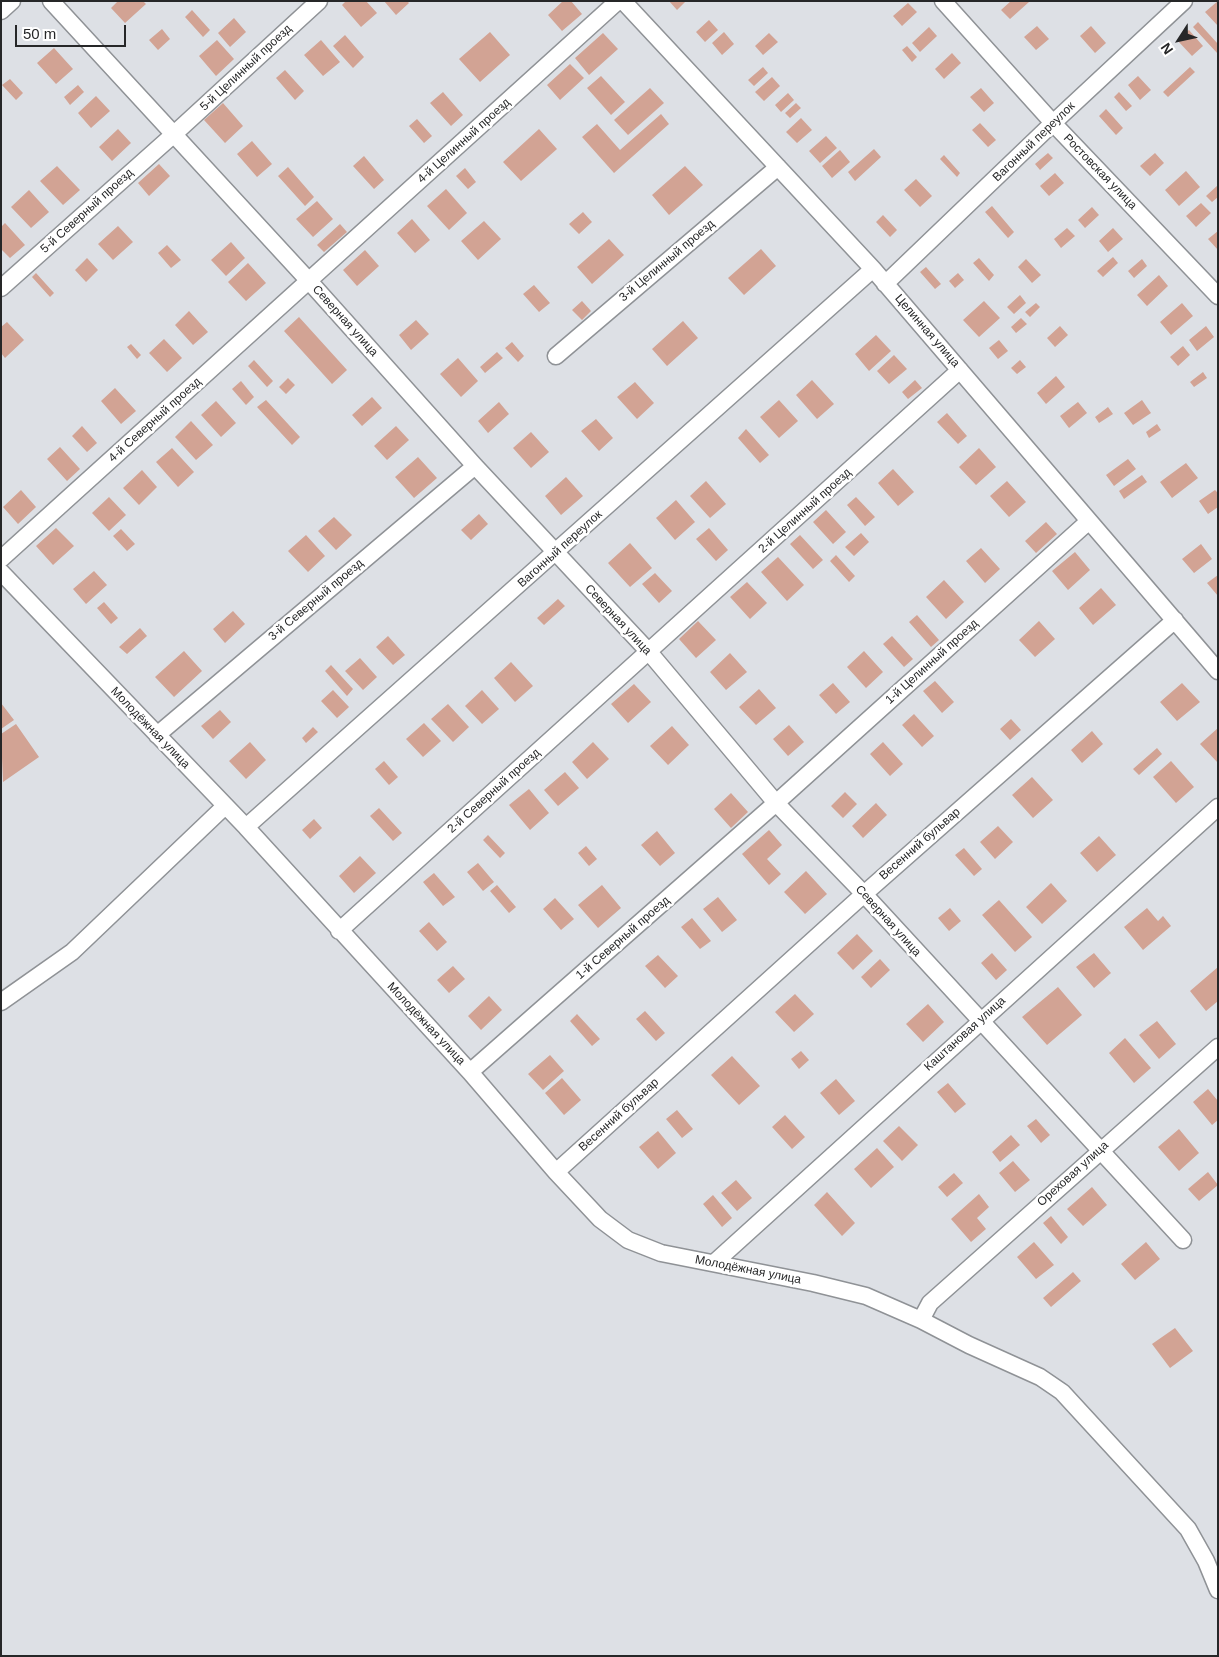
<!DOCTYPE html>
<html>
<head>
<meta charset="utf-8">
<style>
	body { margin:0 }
	#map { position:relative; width:1219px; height:1657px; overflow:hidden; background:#dde0e5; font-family:Arial,sans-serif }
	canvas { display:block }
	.frame { position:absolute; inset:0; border:2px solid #262728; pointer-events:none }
	.north { position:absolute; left:1154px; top:15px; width:50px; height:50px; -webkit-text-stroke:4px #fff; paint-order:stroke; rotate:235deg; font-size:14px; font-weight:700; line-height:20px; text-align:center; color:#262728 }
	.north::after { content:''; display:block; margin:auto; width:18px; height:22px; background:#262728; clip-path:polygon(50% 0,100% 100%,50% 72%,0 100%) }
	.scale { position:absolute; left:15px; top:25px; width:111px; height:22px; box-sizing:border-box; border:2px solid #262728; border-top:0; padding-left:6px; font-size:15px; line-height:18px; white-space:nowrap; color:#262728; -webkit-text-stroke:4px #fff; paint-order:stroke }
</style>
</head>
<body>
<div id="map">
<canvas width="1219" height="1657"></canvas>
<div class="frame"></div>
<div class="north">N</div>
<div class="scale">50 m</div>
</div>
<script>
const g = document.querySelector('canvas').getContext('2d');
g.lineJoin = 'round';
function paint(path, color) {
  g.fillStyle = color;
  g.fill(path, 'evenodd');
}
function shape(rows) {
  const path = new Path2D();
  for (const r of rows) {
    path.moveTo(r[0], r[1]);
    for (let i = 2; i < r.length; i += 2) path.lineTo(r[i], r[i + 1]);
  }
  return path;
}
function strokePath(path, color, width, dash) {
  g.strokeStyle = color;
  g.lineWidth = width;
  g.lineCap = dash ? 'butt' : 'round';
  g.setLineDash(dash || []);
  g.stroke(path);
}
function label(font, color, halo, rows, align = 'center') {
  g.font = font + ' Arial,sans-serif';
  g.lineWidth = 5;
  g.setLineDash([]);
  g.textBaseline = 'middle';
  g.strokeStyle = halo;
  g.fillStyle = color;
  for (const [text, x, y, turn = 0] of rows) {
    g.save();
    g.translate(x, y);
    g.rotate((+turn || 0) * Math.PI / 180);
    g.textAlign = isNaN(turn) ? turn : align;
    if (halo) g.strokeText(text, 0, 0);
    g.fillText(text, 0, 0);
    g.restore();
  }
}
const building = shape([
	[118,1,143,1,146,4,125,23,111,8],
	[346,1,366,1,377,13,361,27,342,5],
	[384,1,407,1,409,3,396,15],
	[563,1,571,1,582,14,562,31,548,15],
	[669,1,686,1,677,10],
	[1011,1,1028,1,1029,2,1010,19,1001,10],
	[1218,1,1218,26,1205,12],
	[908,3,917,12,902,26,893,16],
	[192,10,210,30,203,37,185,17],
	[234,18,246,32,230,47,218,33],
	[709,20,718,30,705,42,696,32],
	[1198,22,1218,44,1218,54,1193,27],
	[1037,26,1049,39,1036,50,1024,37],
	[1091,26,1106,43,1095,53,1080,36],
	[929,27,937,36,920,52,912,43],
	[162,29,170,39,158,50,149,40],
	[1189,30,1203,46,1192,56,1177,40],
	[490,32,510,55,480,82,459,59],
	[724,32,734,44,722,55,712,43],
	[603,33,618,49,589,75,575,58],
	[769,33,778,42,763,55,755,46],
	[345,35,364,57,353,68,333,46],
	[217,40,234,59,216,76,199,56],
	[321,40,340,62,323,76,304,55],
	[907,46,917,57,912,62,902,50],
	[54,48,73,69,56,84,37,63],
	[952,53,961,63,944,79,935,69],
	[570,64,584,78,560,100,547,85],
	[763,67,768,73,754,86,748,80],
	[1190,67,1195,72,1168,97,1163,92],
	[285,70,304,91,295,100,276,78],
	[601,76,625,102,611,115,587,88],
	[1138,76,1151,90,1140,100,1128,85],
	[772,77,780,86,764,101,755,92],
	[10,79,23,93,16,100,2,85],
	[78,85,84,92,70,105,64,97],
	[650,88,664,103,628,135,614,120],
	[981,88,994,103,984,112,970,97],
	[443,92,463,115,451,126,430,103],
	[1119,92,1132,106,1126,111,1114,97],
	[788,93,794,100,781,112,775,105],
	[96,96,110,111,91,128,78,113],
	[223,103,243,126,225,143,204,120],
	[796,103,801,108,790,118,785,113],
	[1106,109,1123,128,1116,135,1099,116],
	[661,114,669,124,614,173,582,137,597,124,620,150],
	[801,118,812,130,797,143,786,132],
	[417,119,432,136,424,143,409,126],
	[980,123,996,140,988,147,972,130],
	[118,129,131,143,112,161,99,147],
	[539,129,557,149,521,181,503,162],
	[826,136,837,148,820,163,809,151],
	[252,141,272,164,257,177,237,154],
	[874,149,881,157,855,181,848,172],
	[840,150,850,162,832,178,822,166],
	[1048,153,1053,158,1040,170,1035,164],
	[1155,153,1164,163,1150,176,1140,166],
	[944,155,960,173,957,177,940,159],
	[364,156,384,180,374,189,353,166],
	[159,164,170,176,149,196,138,183],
	[57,166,80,190,63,205,40,181],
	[685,166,703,185,669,215,652,195],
	[288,167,314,197,305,206,278,176],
	[465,168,476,182,468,189,456,176],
	[1186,171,1200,187,1179,206,1165,190],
	[1055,173,1064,183,1049,196,1040,186],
	[916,179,932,196,920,207,904,190],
	[1218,185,1218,197,1212,202,1206,196],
	[446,189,467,213,449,230,427,206],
	[29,190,49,212,31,228,11,207],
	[317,201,333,219,313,237,296,219],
	[1201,203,1211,213,1196,227,1186,216],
	[992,206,1014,232,1008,238,985,212],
	[1092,207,1099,215,1085,228,1078,220],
	[583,212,592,222,579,234,569,224],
	[883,215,897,230,890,237,876,222],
	[412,219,430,240,415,253,397,233],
	[484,221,501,239,478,260,461,241],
	[5,223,25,245,10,258,1,249,1,227],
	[340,224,347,232,324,252,317,245],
	[118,226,133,242,113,260,98,244],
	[1067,228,1075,236,1061,248,1054,239],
	[1113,228,1123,239,1108,252,1099,241],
	[1218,231,1218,250,1208,239],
	[609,239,624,255,592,284,577,267],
	[231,242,245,258,226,276,211,260],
	[167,245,181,260,171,268,158,253],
	[761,249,776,266,744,295,728,278],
	[365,250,379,266,357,286,343,270],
	[1113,257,1118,263,1103,277,1097,271],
	[87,258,98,270,86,282,75,270],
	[979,258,994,275,989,281,973,263],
	[1026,259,1041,275,1032,283,1018,267],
	[1142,259,1147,266,1134,278,1128,271],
	[248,263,266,283,246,301,228,282],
	[926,267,941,284,935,289,920,272],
	[36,273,54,293,50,297,32,277],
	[958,273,964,280,955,288,949,281],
	[1159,275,1168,286,1147,306,1137,295],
	[534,285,550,303,539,312,523,294],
	[1020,295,1026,303,1014,314,1007,307],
	[582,301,591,311,582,320,572,310],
	[984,301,1000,318,979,337,963,320],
	[1036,303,1040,307,1030,317,1025,312],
	[1182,303,1193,316,1171,335,1160,322],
	[189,311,208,332,193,345,175,325],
	[299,317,347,370,332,384,284,331],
	[1021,318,1027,324,1016,333,1011,327],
	[416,320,429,334,411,350,399,335],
	[683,321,698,338,667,366,652,349],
	[7,322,24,340,5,358,1,353,1,327],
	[1060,326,1068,335,1055,347,1047,338],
	[1206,326,1214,337,1197,351,1189,340],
	[876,335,891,351,869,371,855,354],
	[164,339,182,358,167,372,149,353],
	[999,340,1008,351,998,359,989,348],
	[512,342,524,356,518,362,505,348],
	[131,344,141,355,137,359,127,347],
	[1183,346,1190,355,1178,366,1170,357],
	[497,352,503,358,485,373,480,367],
	[894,355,907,369,889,384,877,371],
	[458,358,478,381,461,397,440,374],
	[254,360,273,381,267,387,248,366],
	[1020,360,1026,367,1017,374,1011,368],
	[1203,372,1207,378,1194,387,1190,382],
	[1056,376,1065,387,1046,404,1037,393],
	[288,378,295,385,286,394,279,387],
	[812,380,834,404,817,419,796,395],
	[915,380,922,388,908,399,902,392],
	[241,381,254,397,246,405,232,389],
	[635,382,654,403,637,419,617,397],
	[115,388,136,411,121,424,101,401],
	[372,397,382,408,362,426,352,415],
	[266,400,300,437,292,445,257,407],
	[779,400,798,421,779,438,760,417],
	[1142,400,1151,413,1133,425,1124,413],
	[216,401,236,423,221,437,201,415],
	[499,402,509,414,488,433,478,421],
	[1078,402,1087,413,1069,428,1060,416],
	[1108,407,1113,414,1099,423,1095,417],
	[947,413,967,436,958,444,937,422],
	[596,419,613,438,599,451,581,431],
	[191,421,213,445,196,460,175,437],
	[1157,424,1161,430,1149,438,1146,432],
	[82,426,97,443,87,452,72,436],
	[396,426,409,440,387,460,374,446],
	[746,429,769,455,760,463,738,438],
	[531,432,549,452,531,468,513,448],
	[60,447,80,469,67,481,47,459],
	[172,448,194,472,178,487,156,462],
	[979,448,996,467,976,485,959,467],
	[418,457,437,478,414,498,395,477],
	[1128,459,1136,469,1114,486,1106,475],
	[1186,463,1198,478,1172,498,1160,482],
	[893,469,914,492,898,506,878,483],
	[142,470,157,487,139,505,123,488],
	[1142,475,1147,482,1124,499,1119,491],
	[566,477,583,496,561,515,545,496],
	[706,481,726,504,710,518,690,496],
	[1007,481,1026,502,1009,517,990,496],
	[21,490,36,507,18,524,3,507],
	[1215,490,1218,493,1218,507,1208,514,1199,501],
	[109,497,126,515,109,531,92,513],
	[856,497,875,517,865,526,847,505],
	[676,500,695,522,675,540,656,518],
	[826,510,846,532,833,544,813,522],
	[479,514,488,524,471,540,461,530],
	[334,517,352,535,336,550,318,531],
	[1046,522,1057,534,1036,553,1025,541],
	[56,528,74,546,53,565,36,546],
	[709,528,728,550,716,561,696,539],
	[121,529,135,544,127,551,113,536],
	[861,533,869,542,854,556,845,547],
	[306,535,325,556,308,572,288,551],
	[800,535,823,560,813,569,790,544],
	[630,543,652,568,630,587,608,563],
	[1201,544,1212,559,1194,573,1182,559],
	[981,548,1000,569,985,583,966,561],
	[1075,552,1090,570,1068,590,1052,571],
	[836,555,855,576,849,582,830,561],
	[778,557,804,585,787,601,761,572],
	[94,571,107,585,86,604,73,589],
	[655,573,672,591,659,603,642,584],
	[1218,575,1218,596,1207,583],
	[944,580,964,602,946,619,926,597],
	[747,582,767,603,750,619,730,597],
	[1101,588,1116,605,1093,625,1079,608],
	[558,599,565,606,544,625,537,618],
	[104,602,118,618,111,624,97,608],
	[233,611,245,624,225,643,213,629],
	[917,615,939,640,931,647,909,622],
	[698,621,716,640,696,658,679,639],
	[1039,621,1055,639,1035,657,1019,640],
	[140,628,147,636,127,654,119,647],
	[388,636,405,655,393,665,376,647],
	[892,636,913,659,904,667,883,644],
	[184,651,202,671,174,697,155,677],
	[864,651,883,672,866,688,847,667],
	[730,653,747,672,726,690,710,672],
	[360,658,377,677,363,690,345,671],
	[511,662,533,686,515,702,494,678],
	[331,665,353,689,347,696,325,671],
	[935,681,954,702,942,713,923,691],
	[833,683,850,702,836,714,819,695],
	[1182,683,1200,702,1177,721,1160,702],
	[634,684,651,702,628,723,611,704],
	[759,689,776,708,756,725,739,707],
	[333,690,349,707,337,718,321,701],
	[482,690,499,709,482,724,465,706],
	[1,703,14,720,1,729],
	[448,704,469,727,453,742,431,719],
	[220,710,231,722,213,739,201,726],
	[914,714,934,736,922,747,902,725],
	[1011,719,1021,730,1010,740,1000,729],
	[424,723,441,741,423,757,406,739],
	[16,724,39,757,3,782,1,734],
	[789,725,804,742,788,756,773,739],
	[672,726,689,745,668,765,650,746],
	[313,727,318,732,306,743,302,738],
	[1218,728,1218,763,1200,744],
	[1092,731,1103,744,1082,763,1071,750],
	[250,742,266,760,246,779,229,761],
	[593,742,609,759,587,779,572,762],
	[883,742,903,764,890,776,870,754],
	[1157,748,1162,754,1139,775,1133,769],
	[384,761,398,777,389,785,375,769],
	[1171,761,1194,787,1176,803,1153,777],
	[565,772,579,788,558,806,544,790],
	[1032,777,1053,800,1033,818,1012,795],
	[529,789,549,813,530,830,509,805],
	[845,792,857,804,843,818,831,806],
	[731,793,748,812,731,828,714,809],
	[876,803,887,815,863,838,852,826],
	[379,808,402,833,393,841,370,816],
	[314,819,322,828,310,839,302,830],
	[998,826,1013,842,995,859,980,842],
	[769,830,782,845,767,859,781,874,769,885,742,854],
	[657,831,675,853,660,866,641,845],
	[488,835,505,853,500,858,483,840],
	[1099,836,1116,855,1097,872,1080,853],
	[586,846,597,859,589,866,578,853],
	[964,848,982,869,974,876,955,855],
	[360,856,376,873,354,893,339,876],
	[478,863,494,882,483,891,467,872],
	[806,871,827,894,805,914,784,892],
	[434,873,455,897,443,906,423,882],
	[1051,883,1067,901,1042,924,1026,907],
	[497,885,516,907,509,913,490,891],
	[602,885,621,908,598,928,578,905],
	[718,897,737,920,722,932,703,909],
	[555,898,574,919,561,930,543,909],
	[999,900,1032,937,1015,952,982,915],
	[950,908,961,921,949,931,938,918],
	[1147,908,1158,921,1163,916,1171,926,1143,950,1124,927],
	[692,918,711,941,700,949,681,927],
	[429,922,447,942,437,951,419,931],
	[857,934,873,951,853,970,837,953],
	[992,953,1007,970,996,980,981,963],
	[1094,953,1111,973,1094,988,1076,967],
	[658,955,678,976,665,988,645,966],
	[880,959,890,970,871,988,861,977],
	[453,966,465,979,449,993,437,980],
	[1218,967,1218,1001,1206,1011,1190,991],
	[1058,987,1082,1015,1047,1045,1022,1017],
	[795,994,814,1014,794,1032,775,1012],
	[489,996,502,1010,481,1030,468,1016],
	[928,1004,944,1022,923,1042,906,1024],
	[645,1011,665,1033,656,1041,636,1019],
	[577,1014,600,1039,592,1046,570,1021],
	[1157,1021,1176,1044,1159,1059,1139,1035],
	[1125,1038,1151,1068,1134,1083,1109,1053],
	[801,1051,809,1060,799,1069,791,1059],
	[550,1055,564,1071,543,1090,528,1074],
	[732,1056,760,1086,739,1105,711,1075],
	[562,1078,581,1100,564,1115,545,1093],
	[836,1079,855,1101,839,1115,820,1093],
	[948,1083,966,1104,955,1113,937,1092],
	[1208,1089,1218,1101,1218,1120,1212,1125,1193,1102],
	[677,1110,693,1129,682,1138,666,1119],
	[785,1115,805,1137,792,1149,772,1127],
	[1036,1119,1050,1135,1041,1143,1027,1126],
	[899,1126,918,1145,902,1161,883,1141],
	[1179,1129,1199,1153,1179,1171,1158,1147],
	[658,1131,676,1153,658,1169,639,1147],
	[1011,1135,1020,1145,1000,1162,992,1152],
	[877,1148,894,1167,871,1188,854,1169],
	[1013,1161,1030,1180,1015,1192,999,1173],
	[1208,1172,1218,1185,1199,1201,1188,1189],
	[954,1173,963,1183,947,1197,938,1187],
	[736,1180,752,1198,737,1211,721,1193],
	[1092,1187,1107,1205,1083,1226,1067,1209],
	[827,1192,855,1223,842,1236,814,1205],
	[979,1194,989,1207,977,1218,986,1229,971,1242,951,1219],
	[713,1195,732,1218,722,1227,703,1204],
	[1051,1216,1068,1237,1061,1244,1043,1223],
	[1034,1242,1054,1265,1036,1279,1017,1257],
	[1146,1242,1160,1259,1135,1280,1121,1264],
	[1073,1272,1081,1281,1051,1307,1043,1298],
	[1175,1328,1193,1351,1170,1368,1152,1344]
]);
const minor = shape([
	[51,1,309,281,475,466,649,652,776,803,864,894,1183,1240],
	[623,1,873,269,1218,671],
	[943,1,1053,123,1218,296],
	[1,11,12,1],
	[885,284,1053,123,1184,1],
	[1,288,173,135,319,1],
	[556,356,778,167],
	[1,559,618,1],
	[1,572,246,827,470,1072,556,1172,600,1219,628,1240,661,1253,813,1283,866,1296,921,1320,930,1303,1218,1047],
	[157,735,475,466],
	[246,827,873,269],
	[339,931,960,370],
	[1,1002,72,952,224,807],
	[470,1072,776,803,1089,521],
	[556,1172,864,894,1175,620],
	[714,1263,1218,807],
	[921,1320,969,1345,1040,1377,1062,1392,1188,1529,1206,1561,1218,1590]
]);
const streetNames = [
	["5-й Целинный проезд",246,68,-43],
	["4-й Целинный проезд",464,141,-42],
	["Вагонный переулок",1034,142,-44],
	["Ростовская улица",1100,172,46],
	["5-й Северный проезд",87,211,-42],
	["3-й Целинный проезд",667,261,-40],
	["Северная улица",345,321,48],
	["Целинная улица",927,331,49],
	["4-й Северный проезд",155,420,-42],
	["2-й Целинный проезд",805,511,-42],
	["Вагонный переулок",560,549,-42],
	["3-й Северный проезд",316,600,-40],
	["Северная улица",618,620,47],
	["1-й Целинный проезд",932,662,-42],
	["Молодёжная улица",150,728,46],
	["2-й Северный проезд",494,791,-42],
	["Весенний бульвар",920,844,-41],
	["Северная улица",888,921,48],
	["1-й Северный проезд",623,938,-41],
	["Молодёжная улица",426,1024,47],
	["Каштановая улица",965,1034,-42],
	["Весенний бульвар",619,1115,-42],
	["Ореховая улица",1073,1174,-42],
	["Молодёжная улица",748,1270,11]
];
paint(building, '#d2a394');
strokePath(minor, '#8f9296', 19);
strokePath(minor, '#fff', 16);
label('12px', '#262728', '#fff', streetNames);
</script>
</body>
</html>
